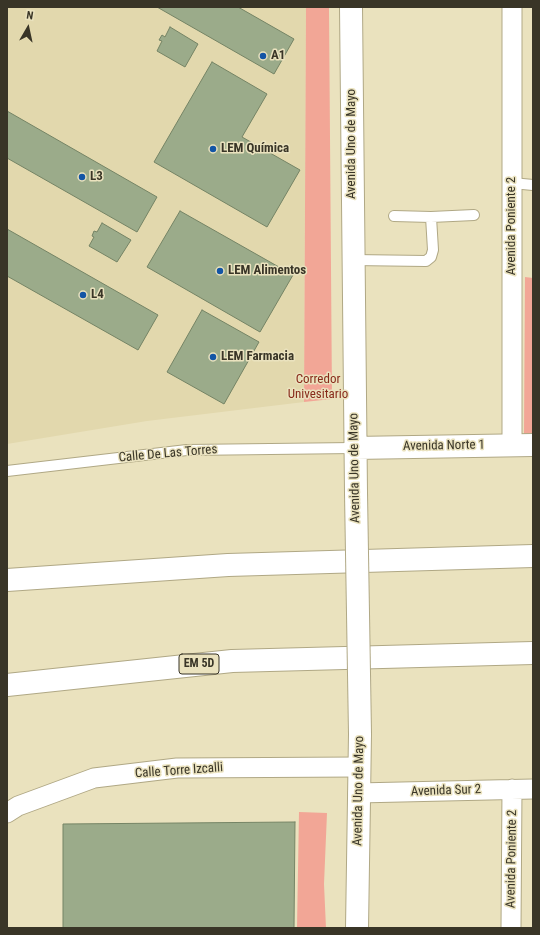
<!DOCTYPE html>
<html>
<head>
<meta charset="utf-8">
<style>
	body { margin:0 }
	#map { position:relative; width:540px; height:935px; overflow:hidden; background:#eae2be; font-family:"Roboto Condensed",sans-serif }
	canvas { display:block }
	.frame { position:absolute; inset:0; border:8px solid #393527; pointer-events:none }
	.north { position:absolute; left:8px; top:8px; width:40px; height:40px; -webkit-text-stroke:3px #eae2be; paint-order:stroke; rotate:9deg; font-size:11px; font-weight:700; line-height:16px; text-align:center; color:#393527 }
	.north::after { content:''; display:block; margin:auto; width:14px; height:18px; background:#393527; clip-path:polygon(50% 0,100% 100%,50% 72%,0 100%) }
</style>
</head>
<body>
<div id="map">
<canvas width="540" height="935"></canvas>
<div class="frame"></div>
<div class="north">N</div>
</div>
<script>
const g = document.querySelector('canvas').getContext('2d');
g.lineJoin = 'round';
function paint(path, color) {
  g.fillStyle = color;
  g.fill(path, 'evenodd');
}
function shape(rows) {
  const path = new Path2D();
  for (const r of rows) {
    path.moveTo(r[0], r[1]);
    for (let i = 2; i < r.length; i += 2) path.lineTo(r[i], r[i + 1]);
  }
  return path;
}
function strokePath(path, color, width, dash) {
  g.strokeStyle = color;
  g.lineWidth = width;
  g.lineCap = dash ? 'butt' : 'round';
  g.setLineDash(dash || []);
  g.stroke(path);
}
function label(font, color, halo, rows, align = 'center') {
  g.font = font + ' "Roboto Condensed",sans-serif';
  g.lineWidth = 3;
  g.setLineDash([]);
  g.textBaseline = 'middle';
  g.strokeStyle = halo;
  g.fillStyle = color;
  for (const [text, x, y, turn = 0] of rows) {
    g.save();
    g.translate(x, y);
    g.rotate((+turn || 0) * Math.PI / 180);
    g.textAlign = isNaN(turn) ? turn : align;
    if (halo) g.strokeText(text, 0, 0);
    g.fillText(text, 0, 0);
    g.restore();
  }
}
const built = shape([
	[7,7,306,7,304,402,147,421,7,444]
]);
const green = shape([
	[306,7,329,7,332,399,304,402],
	[525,277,533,278,533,434,524,434],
	[299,812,327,813,324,884,326,928,297,928]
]);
const building = shape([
	[157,7,238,7,294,39,274,74,157,7],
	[170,27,198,44,185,67,157,51,162,41,159,40,162,35,165,37,170,27],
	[212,62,267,94,242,137,300,170,267,227,154,162,212,62],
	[7,111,157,197,137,232,7,158,7,111],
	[180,211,293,275,260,332,147,267,180,211],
	[102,223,131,240,117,262,89,246,94,237,92,236,94,231,97,232,102,223],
	[7,229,158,315,138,350,7,276,7,229],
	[202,310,259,342,224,404,167,372,202,310],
	[295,822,294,928,63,928,63,824,295,822]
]);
const lane = shape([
	[512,183,533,185],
	[431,217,474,215],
	[353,260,426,261,431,257,433,250,431,217,394,216],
	[7,471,187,450,354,448]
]);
const street = shape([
	[512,7,512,445],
	[358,793,533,789],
	[7,813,18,806,94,778,177,768,358,767],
	[511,928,512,789]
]);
const secondary = shape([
	[351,7,356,493],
	[354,448,533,445],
	[357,928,360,734]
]);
const highway = shape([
	[7,580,228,565,533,556],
	[7,685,232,661,533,653]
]);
const secondaryBridge = shape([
	[356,493,360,734]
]);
const markers = [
	[263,56,4,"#1355a5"],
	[213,149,4,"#1355a5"],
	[82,177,4,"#1355a5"],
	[220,271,4,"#1355a5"],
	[83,295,4,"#1355a5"],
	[213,357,4,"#1355a5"]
];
const shields = [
	[199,664,40]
];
const shieldNames = [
	["EM 5D",199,664]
];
const poiNames = [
	["A1",271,56],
	["LEM Química",221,149],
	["L3",90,177],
	["LEM Alimentos",228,271],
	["L4",91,295],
	["LEM Farmacia",221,357]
];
const streetNames = [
	["Avenida Uno de Mayo",352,144,-90],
	["Avenida Poniente 2",512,226,-90],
	["Avenida Norte 1",444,446,-1],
	["Calle De Las Torres",168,454,-5],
	["Avenida Uno de Mayo",355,468,-91],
	["Calle Torre Izcalli",179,771,-4],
	["Avenida Uno de Mayo",359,791,-89],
	["Avenida Sur 2",446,791,-2],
	["Avenida Poniente 2",512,859,-89]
];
const parkNames = [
	["Corredor",318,380],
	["Univesitario",318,395]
];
paint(built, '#e2d8ad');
paint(green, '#f2a696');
paint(building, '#9bab8a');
strokePath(building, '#758465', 1);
strokePath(lane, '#b0a885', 12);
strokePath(street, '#b0a885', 21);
strokePath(secondary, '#b0a885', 24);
strokePath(highway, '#b0a885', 24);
strokePath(lane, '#fff', 10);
strokePath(street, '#fff', 19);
strokePath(secondary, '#fff', 22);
strokePath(highway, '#fff', 22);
strokePath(secondaryBridge, '#b0a885', 24, []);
strokePath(secondaryBridge, '#fff', 22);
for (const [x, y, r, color] of markers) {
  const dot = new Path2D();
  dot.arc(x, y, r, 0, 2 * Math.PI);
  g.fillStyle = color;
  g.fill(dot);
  strokePath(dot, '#eae2be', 1.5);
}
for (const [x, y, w] of shields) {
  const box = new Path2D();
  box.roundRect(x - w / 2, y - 10, w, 20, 3);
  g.fillStyle = '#eae2be';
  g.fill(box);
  strokePath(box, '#393527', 1);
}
label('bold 12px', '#393527', null, shieldNames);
label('bold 13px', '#393527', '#eae2be', poiNames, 'left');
label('13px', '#393527', '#eae2be', streetNames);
label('13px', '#882b1b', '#eae2be', parkNames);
</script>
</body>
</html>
